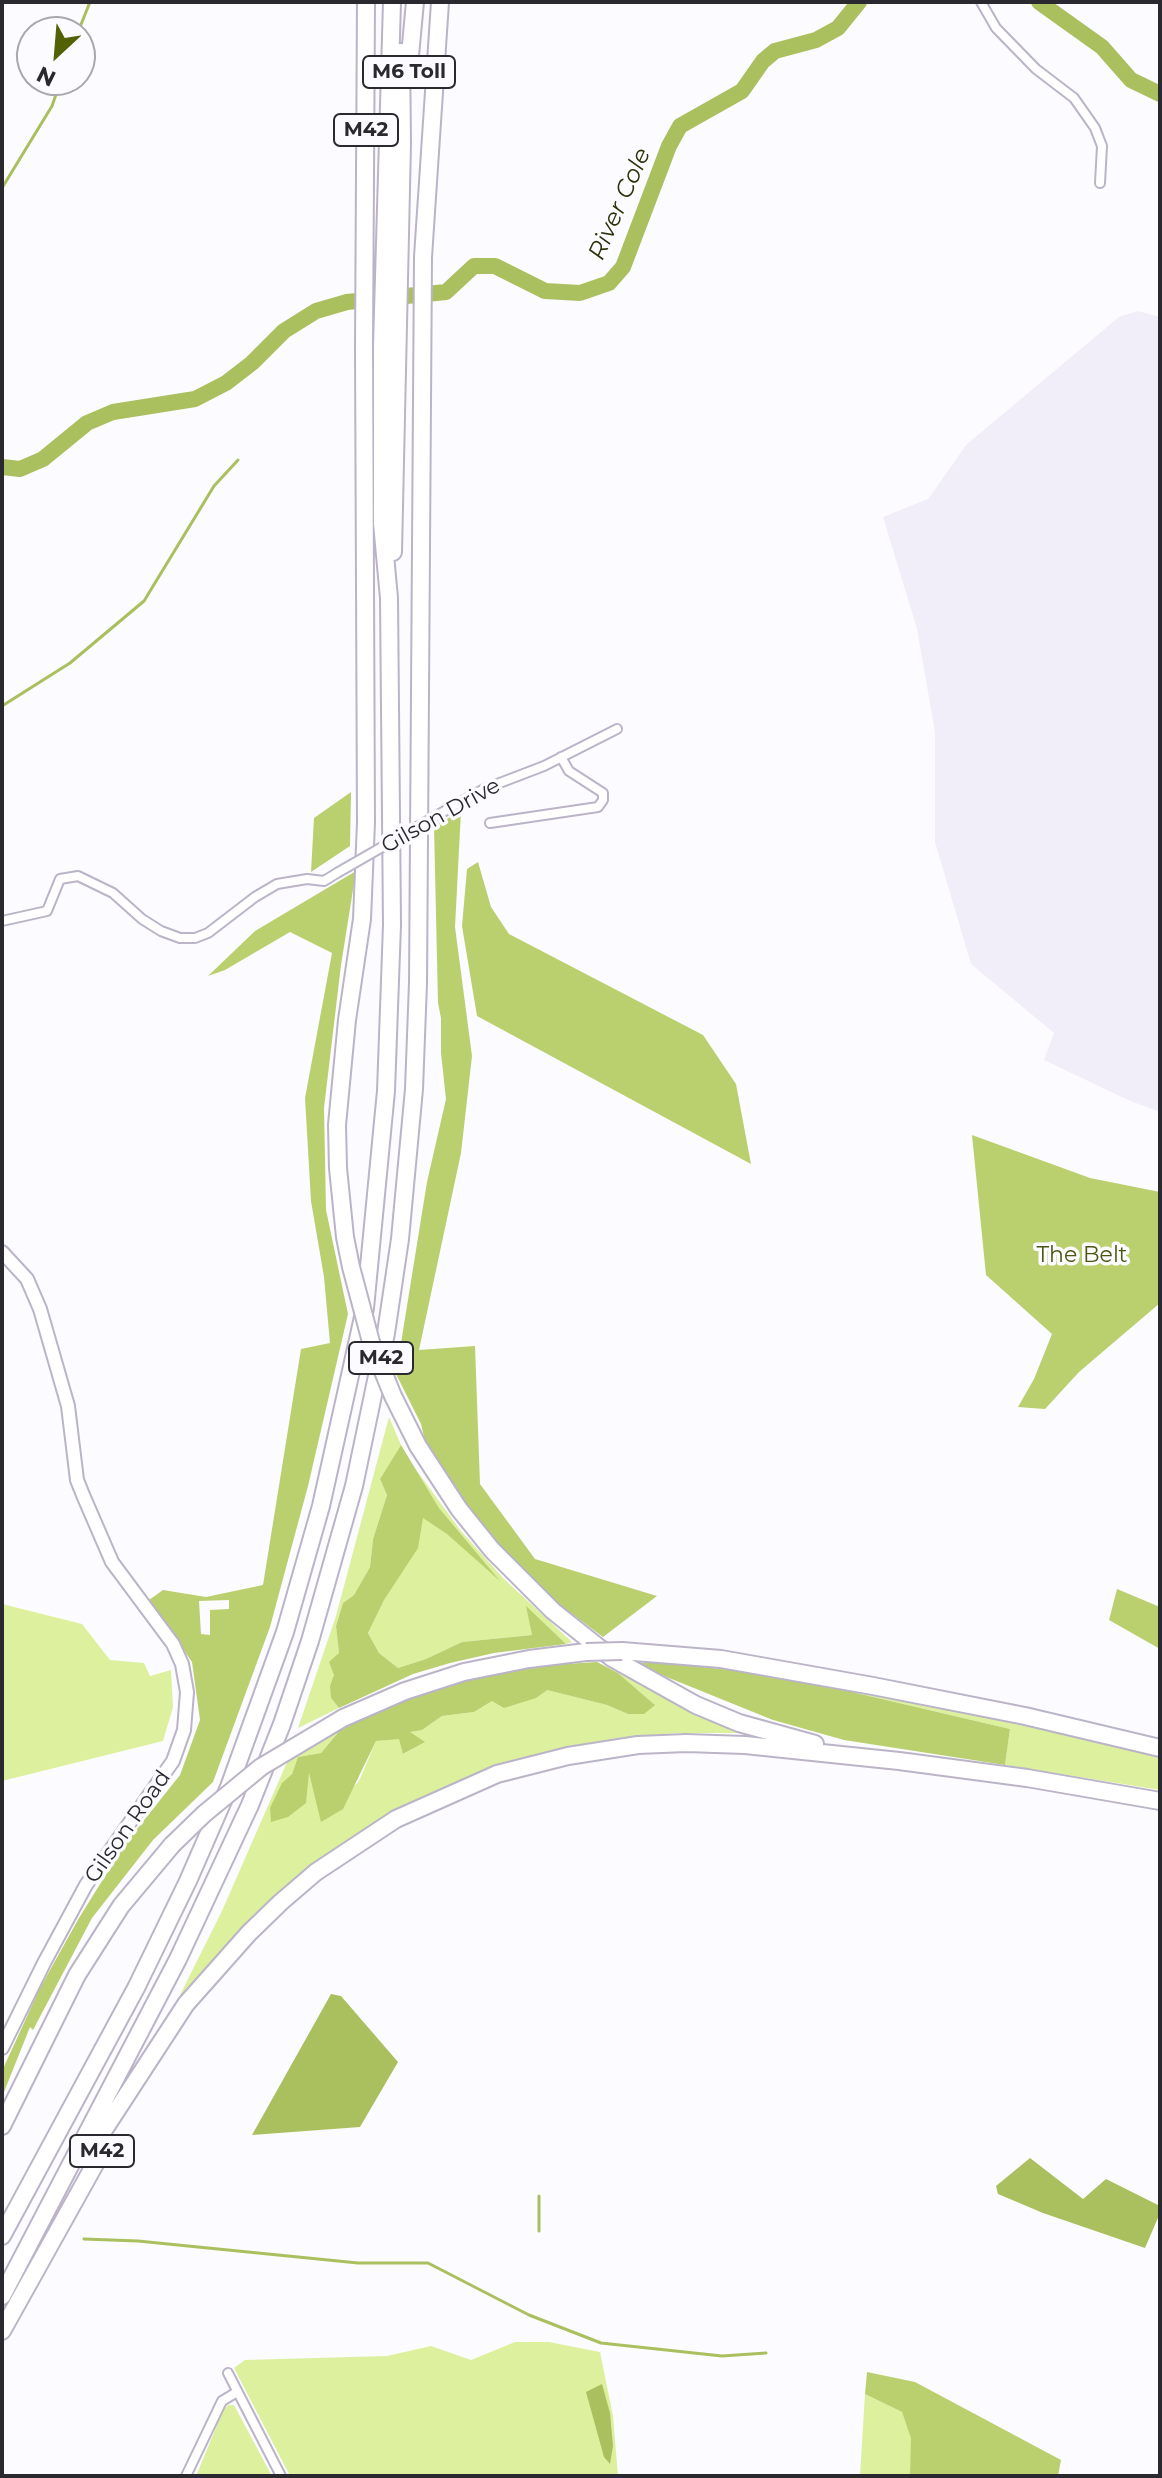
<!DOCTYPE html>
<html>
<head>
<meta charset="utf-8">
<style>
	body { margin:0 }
	#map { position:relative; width:1162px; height:2478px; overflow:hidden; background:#fcfbff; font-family:Montserrat,sans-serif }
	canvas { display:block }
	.frame { position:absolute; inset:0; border:4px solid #2b2930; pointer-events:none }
	.north { position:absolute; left:16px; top:16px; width:80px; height:80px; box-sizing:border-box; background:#fcfbff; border:2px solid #a8a7ac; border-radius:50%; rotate:206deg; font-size:22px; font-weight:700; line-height:32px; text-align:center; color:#2b2930 }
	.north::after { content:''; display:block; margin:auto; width:28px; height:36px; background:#526103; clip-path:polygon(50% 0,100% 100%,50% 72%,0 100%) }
</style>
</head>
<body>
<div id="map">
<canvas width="1162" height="2478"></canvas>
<div class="frame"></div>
<div class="north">N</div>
</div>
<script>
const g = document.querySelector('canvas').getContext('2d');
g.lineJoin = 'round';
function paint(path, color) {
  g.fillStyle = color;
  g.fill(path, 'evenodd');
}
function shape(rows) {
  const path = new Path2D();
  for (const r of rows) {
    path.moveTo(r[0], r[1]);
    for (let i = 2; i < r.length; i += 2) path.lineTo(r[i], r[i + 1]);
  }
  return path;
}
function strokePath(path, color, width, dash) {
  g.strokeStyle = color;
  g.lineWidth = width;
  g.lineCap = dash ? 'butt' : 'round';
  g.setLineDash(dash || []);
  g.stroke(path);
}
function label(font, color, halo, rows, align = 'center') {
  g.font = font + ' Montserrat,sans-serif';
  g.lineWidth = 7;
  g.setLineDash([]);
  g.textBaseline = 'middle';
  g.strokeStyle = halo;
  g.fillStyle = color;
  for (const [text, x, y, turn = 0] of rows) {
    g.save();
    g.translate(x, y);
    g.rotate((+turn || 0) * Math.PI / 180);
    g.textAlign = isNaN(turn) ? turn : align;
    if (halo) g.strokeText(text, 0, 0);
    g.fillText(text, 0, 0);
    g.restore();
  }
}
const built = shape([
	[1138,311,1160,317,1160,1112,1128,1100,1044,1060,1054,1033,971,964,935,842,935,732,917,629,883,517,928,499,967,444,1119,317]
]);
const green = shape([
	[389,1417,401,1445,380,1479,387,1495,373,1539,370,1567,354,1595,343,1603,336,1626,339,1653,331,1698,339,1708,298,1728,336,1616],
	[414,1467,461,1531,504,1579,572,1642,566,1644,527,1608,532,1635,462,1642,426,1659,398,1668,379,1653,368,1633,423,1517,447,1533,494,1575,439,1508],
	[2,1604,82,1624,110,1660,144,1663,150,1676,171,1670,173,1707,163,1741,2,1781],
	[618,1673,738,1733,679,1733,618,1738,571,1746,521,1758,453,1783,415,1800,334,1850,297,1880,185,1999,180,1995,222,1911,288,1760,341,1729,321,1753,298,1757,292,1774,282,1783,308,1770,322,1821,359,1781,376,1741,399,1738,404,1754,424,1742,408,1732,422,1730,442,1716,474,1712,492,1701,547,1690,607,1705,628,1714,654,1704],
	[839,1689,1015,1723,1160,1757,1160,1790,1005,1765,1010,1729],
	[515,2342,549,2342,600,2352,613,2416,618,2476,290,2476,234,2368,245,2360,387,2356,431,2346,471,2360],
	[865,2394,902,2412,912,2438,910,2474,860,2476],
	[228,2405,234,2405,272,2476,196,2476,223,2411]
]);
const forest = shape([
	[351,792,350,846,311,872,314,818],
	[461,811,455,927,472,1056,461,1153,419,1350,475,1346,480,1484,535,1559,657,1596,603,1637,552,1599,503,1551,461,1499,425,1441,421,1424,396,1374,427,1182,446,1099,441,1053,441,1018,438,1003,434,826],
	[478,862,491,907,509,934,703,1035,736,1084,751,1164,477,1016,462,926,467,869],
	[356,871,341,965,324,1108,326,1210,348,1314,308,1486,270,1627,213,1782,153,1840,92,1918,33,2030,30,2027,2,2097,2,2071,40,1988,79,1918,125,1844,180,1775,200,1720,192,1662,149,1600,163,1590,206,1597,263,1585,301,1349,330,1343,324,1277,311,1201,305,1098,332,953,290,932,225,970,208,976,255,931],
	[229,1600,229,1609,210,1610,210,1635,201,1634,199,1601],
	[972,1135,1090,1178,1160,1192,1160,1303,1079,1372,1045,1409,1018,1407,1034,1379,1052,1334,986,1275],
	[401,1445,439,1508,500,1581,447,1534,423,1518,418,1548,384,1600,368,1633,379,1653,398,1668,426,1659,462,1642,532,1635,526,1606,566,1644,494,1653,450,1663,413,1674,339,1708,331,1698,330,1686,334,1675,329,1662,339,1653,336,1626,343,1603,354,1595,370,1567,373,1539,387,1495,380,1479],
	[1117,1589,1160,1607,1160,1649,1109,1620],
	[597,1662,618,1673,655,1705,644,1714,628,1714,607,1705,547,1690,536,1698,504,1708,492,1701,474,1712,442,1716,422,1730,410,1732,425,1742,403,1754,399,1739,376,1741,343,1809,321,1822,309,1773,306,1803,288,1817,271,1822,270,1808,282,1783,292,1774,298,1757,321,1753,341,1729,389,1705,478,1677,550,1665],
	[632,1663,668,1663,749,1672,839,1689,1010,1729,1005,1765,844,1740,773,1720],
	[867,2372,915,2382,1061,2460,1058,2476,903,2476,910,2474,911,2438,902,2412,865,2394]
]);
const water = shape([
	[331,1994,341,1996,398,2062,360,2127,252,2135],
	[1030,2158,1083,2199,1106,2179,1160,2206,1160,2213,1145,2248,1043,2213,998,2194,996,2186],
	[602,2384,610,2413,613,2446,610,2464,604,2457,586,2392]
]);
const stream = shape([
	[78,32,90,2],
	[2,188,52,106,61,80],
	[2,706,70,663,144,601,214,486,238,460],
	[539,2231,539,2196],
	[84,2239,138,2241,358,2263,428,2263,529,2315,601,2343,722,2356,766,2353]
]);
const river = shape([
	[1039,2,1102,47,1131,80,1160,94],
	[2,467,20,469,43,459,87,423,113,412,195,399,226,383,252,363,284,331,316,311,347,302,446,292,474,266,495,266,545,291,580,293,609,283,623,267,669,146,680,126,742,91,763,61,775,51,816,40,838,28,859,2]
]);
const minor = shape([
	[981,2,996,28,1036,69,1074,98,1095,128,1102,146,1100,183],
	[450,808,484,789,544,766,617,729],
	[490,823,598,807,603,800,603,793,569,771,561,757],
	[2,921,47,911,60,879,78,876,113,893,142,919,161,931,180,938,195,938,208,933,255,897,277,884,307,879,324,881,337,873],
	[228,2373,281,2476],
	[186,2476,222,2401,237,2392]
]);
const secondary = shape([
	[2,1252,27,1279,40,1309,68,1406,77,1480,83,1495,112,1562,173,1644,182,1664,187,1692,184,1730,173,1761,86,1885,44,1963,2,2048]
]);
const motorway = shape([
	[409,66,415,2],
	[393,552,402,143,401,52],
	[345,1237,338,1168,337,1125,347,1020,362,919,366,822,364,347,366,2],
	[418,1446,459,1509,492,1550,553,1611,612,1658,696,1705,739,1723,815,1744],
	[622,1651,721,1659,873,1686,1025,1716,1160,1748],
	[343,1718,405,1691,464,1672,529,1659,586,1652],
	[2,2126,77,1975,121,1906,172,1845],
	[85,2159,186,2004,249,1933,281,1902,316,1872,396,1819,497,1774,568,1756,638,1745,686,1743,745,1745,899,1761,1027,1778,1160,1801],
	[2,2236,136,1988,188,1881,229,1787,285,1632,321,1506,365,1308,386,1091,392,925,389,598,382,523,382,346,392,2],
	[2,2296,178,1959,250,1805,282,1724,310,1641,354,1486,386,1333,400,1239,414,1089,418,983,423,257,440,2],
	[2,2331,104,2148]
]);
const minorBridge = shape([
	[337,873,450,808]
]);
const motorwayBridge = shape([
	[345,1237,351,1267,371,1342,393,1396,418,1446],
	[586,1652,622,1651],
	[172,1845,204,1814,261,1767,343,1718]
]);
const shields = [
	[409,72,92],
	[366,130,64],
	[381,1358,64],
	[102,2151,64]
];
const shieldNames = [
	["M6 Toll",409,72],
	["M42",366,130],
	["M42",381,1358],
	["M42",102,2151]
];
const streetNames = [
	["Gilson Drive",441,816,-29],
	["Gilson Road",128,1827,-55]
];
const parkNames = [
	["The Belt",1082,1256]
];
const waterNames = [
	["River Cole",620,204,-66]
];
paint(built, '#f2eef9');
paint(green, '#dcf09e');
paint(forest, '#bacf6e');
paint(water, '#aabf5e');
strokePath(stream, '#aabf5e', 3);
strokePath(river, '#aabf5e', 16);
strokePath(minor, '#bbb4c8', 12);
strokePath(secondary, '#bbb4c8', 16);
strokePath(motorway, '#bbb4c8', 20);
strokePath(minor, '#fff', 8);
strokePath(secondary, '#fff', 12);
strokePath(motorway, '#fff', 16);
strokePath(minorBridge, '#bbb4c8', 12, []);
strokePath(motorwayBridge, '#bbb4c8', 20, []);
strokePath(minorBridge, '#fff', 8);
strokePath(motorwayBridge, '#fff', 16);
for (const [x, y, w] of shields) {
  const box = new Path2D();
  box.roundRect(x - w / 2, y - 16, w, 32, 6);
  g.fillStyle = '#fcfbff';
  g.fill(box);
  strokePath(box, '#2b2930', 2);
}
label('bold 20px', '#2b2930', null, shieldNames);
label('22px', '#2b2930', '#fcfbff', streetNames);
label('22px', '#4a5710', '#fcfbff', parkNames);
label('italic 24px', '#2b3309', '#fcfbff', waterNames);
</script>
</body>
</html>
